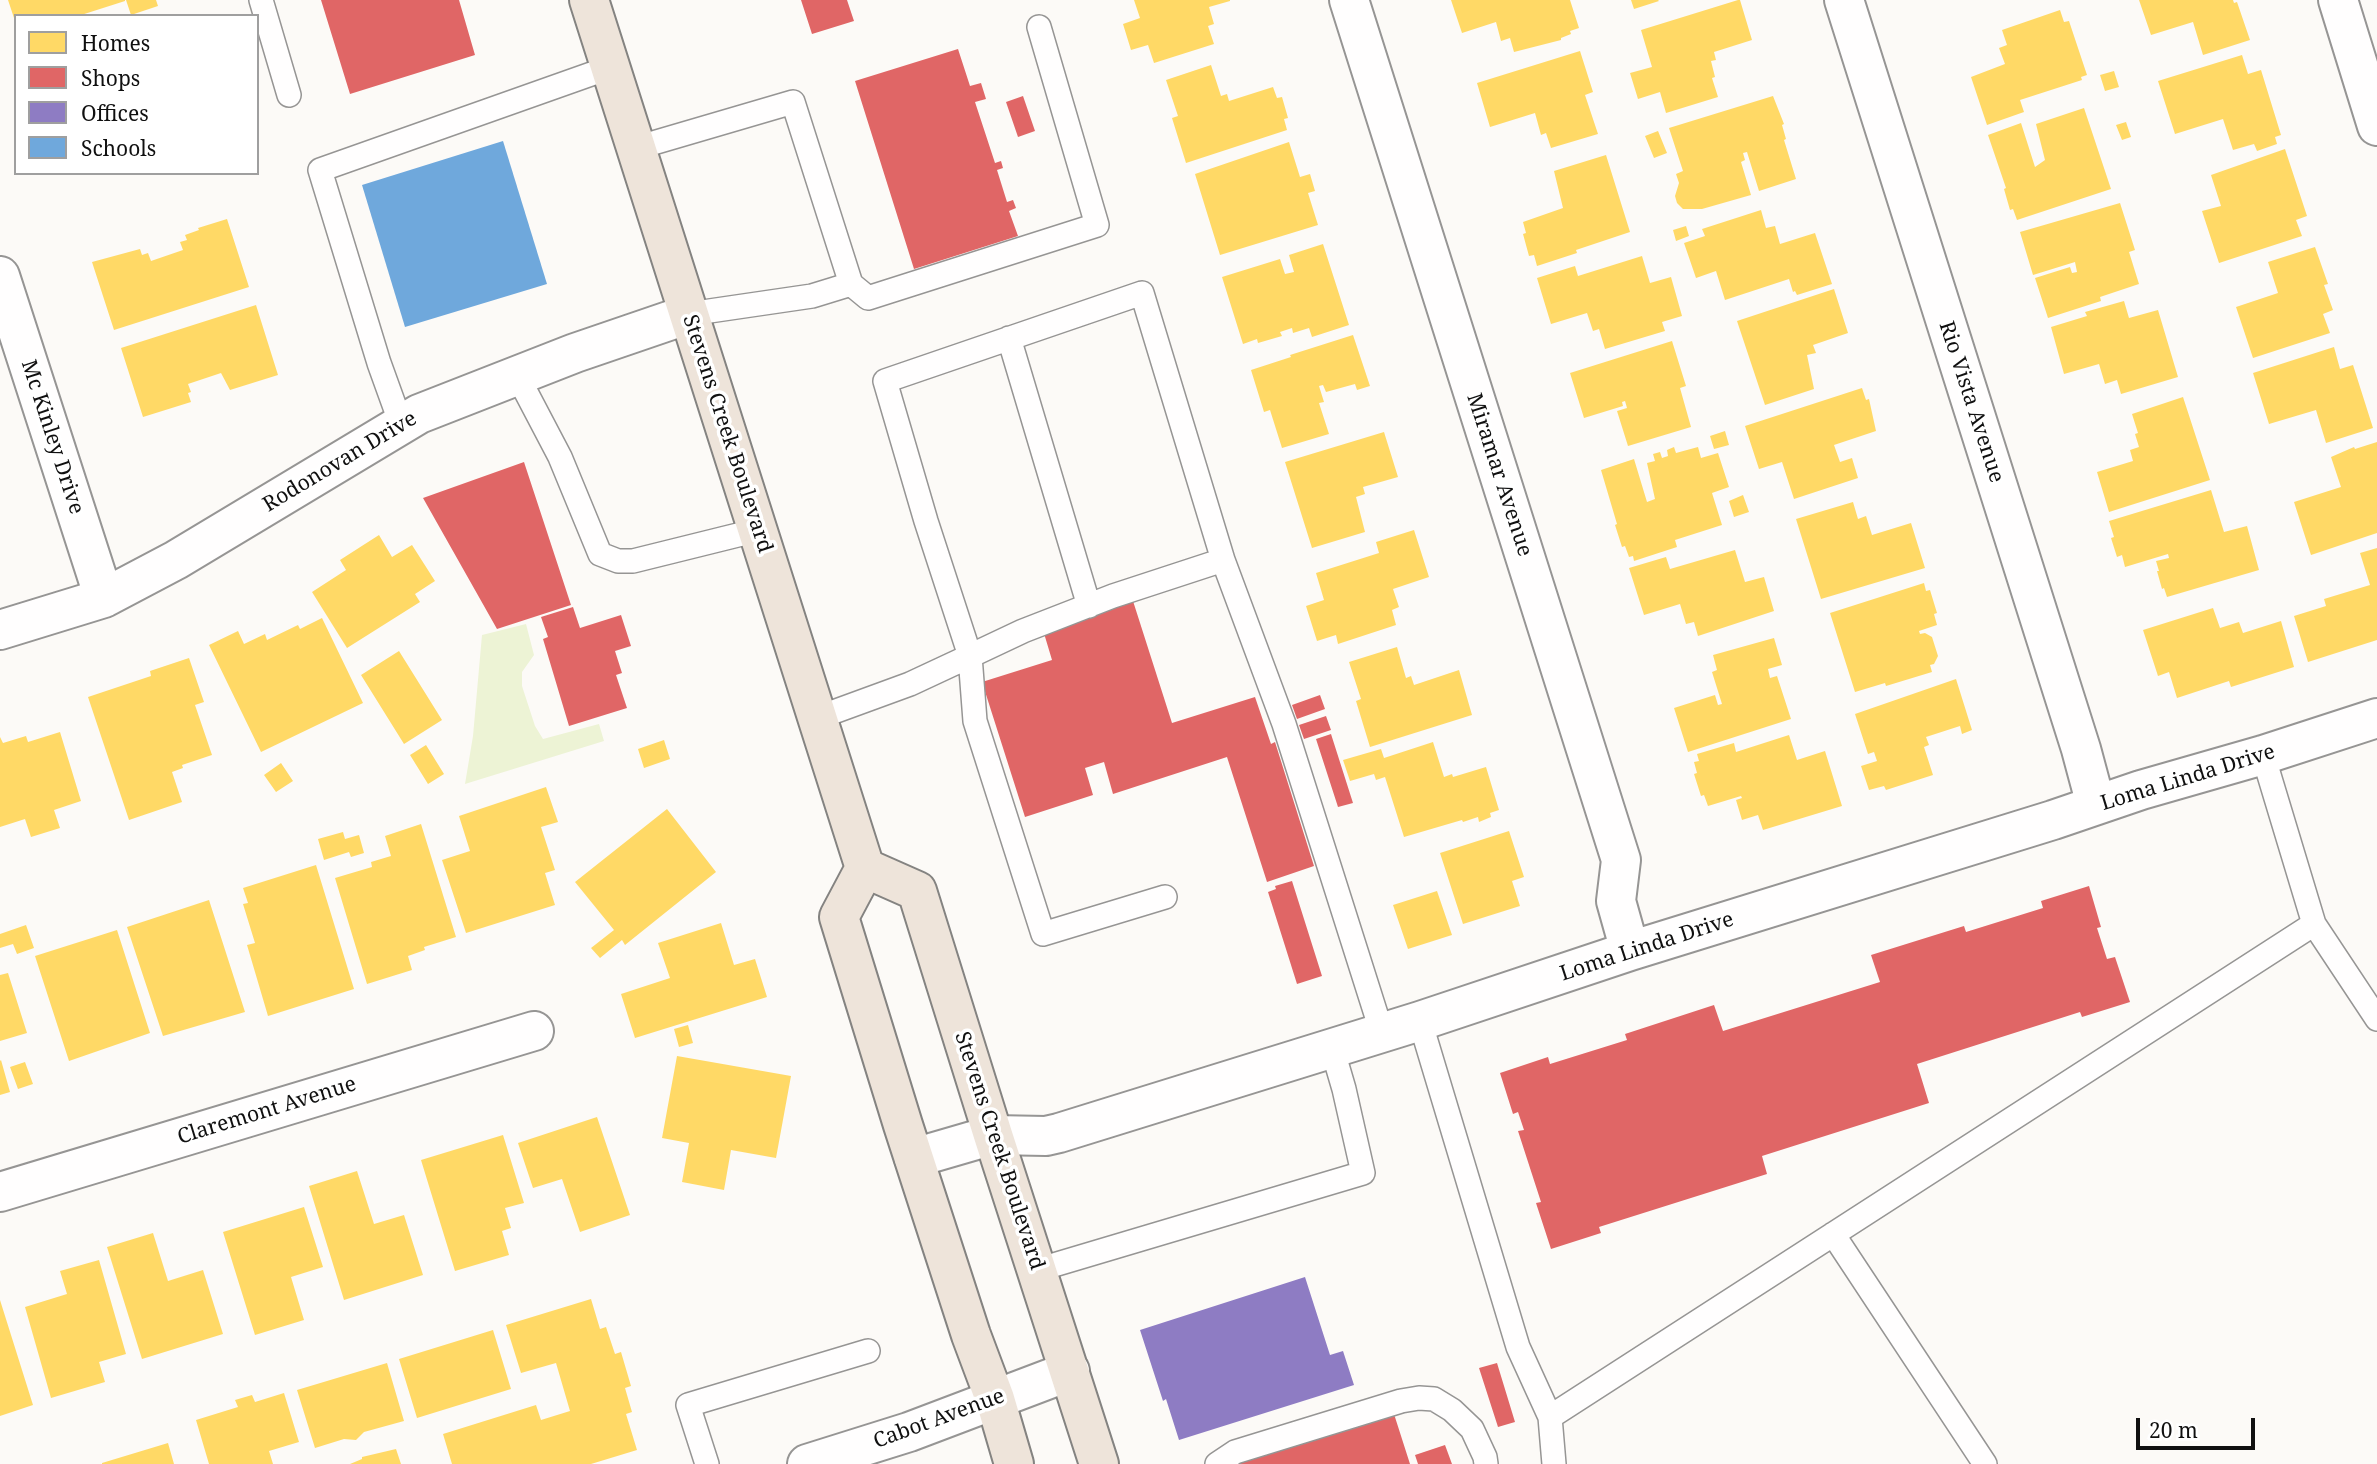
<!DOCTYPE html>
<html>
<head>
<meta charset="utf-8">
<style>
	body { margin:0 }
	#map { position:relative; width:2377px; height:1464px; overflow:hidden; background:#fcfaf7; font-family:"Noto Serif",serif }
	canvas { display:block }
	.legend { position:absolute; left:14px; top:14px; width:245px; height:161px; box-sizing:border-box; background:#fff; border:2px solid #9f9f9f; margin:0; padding:9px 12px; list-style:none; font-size:21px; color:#101010 }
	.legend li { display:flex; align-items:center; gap:14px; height:35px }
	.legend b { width:35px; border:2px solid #9f9f9f }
	.scale { position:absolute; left:2136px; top:1418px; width:119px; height:32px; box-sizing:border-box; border:4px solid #101010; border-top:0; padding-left:9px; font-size:21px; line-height:24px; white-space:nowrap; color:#101010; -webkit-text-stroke:5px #fff; paint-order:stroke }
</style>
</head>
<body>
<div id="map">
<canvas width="2377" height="1464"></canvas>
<ul class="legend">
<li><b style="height:19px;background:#ffd966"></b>Homes</li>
<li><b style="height:19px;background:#e06666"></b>Shops</li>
<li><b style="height:19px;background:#8e7cc3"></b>Offices</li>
<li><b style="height:19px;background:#6fa8dc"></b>Schools</li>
</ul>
<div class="scale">20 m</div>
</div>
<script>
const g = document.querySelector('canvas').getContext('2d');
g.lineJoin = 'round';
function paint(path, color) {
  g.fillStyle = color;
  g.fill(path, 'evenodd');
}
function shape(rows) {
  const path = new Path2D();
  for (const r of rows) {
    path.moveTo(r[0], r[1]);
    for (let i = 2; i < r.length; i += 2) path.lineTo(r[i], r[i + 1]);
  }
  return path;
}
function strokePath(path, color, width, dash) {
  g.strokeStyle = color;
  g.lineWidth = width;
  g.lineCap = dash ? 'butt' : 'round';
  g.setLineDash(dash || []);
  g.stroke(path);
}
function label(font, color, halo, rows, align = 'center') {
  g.font = font + ' "Noto Serif",serif';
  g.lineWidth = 7;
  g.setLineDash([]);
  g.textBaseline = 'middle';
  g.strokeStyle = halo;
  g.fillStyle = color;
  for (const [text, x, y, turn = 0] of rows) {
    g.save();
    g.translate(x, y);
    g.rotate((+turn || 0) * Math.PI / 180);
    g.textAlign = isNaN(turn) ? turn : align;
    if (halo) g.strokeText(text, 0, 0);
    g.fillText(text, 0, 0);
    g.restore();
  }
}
const green = shape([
	[526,624,534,655,522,672,522,686,535,726,543,739,599,724,604,741,465,784,473,736,482,635]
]);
const homes = shape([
	[8,0,125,0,125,1,78,16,16,16,15,21],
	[126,0,156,0,158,6,131,15],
	[1134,0,1230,0,1230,1,1209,7,1214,24,1208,26,1214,44,1154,63,1148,45,1131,50,1123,24,1140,18],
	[1451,0,1570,0,1579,28,1570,31,1571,34,1561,38,1561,40,1514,52,1510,38,1501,41,1496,22,1462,33],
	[1631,0,1658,0,1659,1,1634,9],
	[1738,0,1740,0,1752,40,1714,52,1716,60,1711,61,1715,77,1712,78,1718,97,1666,113,1660,92,1638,99,1630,73,1652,67,1641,30],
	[2139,0,2233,0,2234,3,2237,2,2250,40,2203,55,2193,22,2151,35],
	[2060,10,2064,22,2069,21,2087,75,2081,77,2082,80,2020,100,2024,112,1987,125,1971,77,2005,64,1999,48,2007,45,2002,30],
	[1580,51,1593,92,1585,95,1598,134,1551,148,1546,133,1541,135,1535,113,1490,127,1477,83],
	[2242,55,2248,74,2261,70,2281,135,2275,137,2277,144,2257,151,2254,144,2233,150,2223,119,2175,134,2158,81],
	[1211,65,1221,96,1227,94,1229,101,1273,87,1277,98,1282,97,1288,118,1284,119,1287,130,1186,163,1172,118,1178,116,1166,80],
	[2114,71,2119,87,2105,91,2100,75],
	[1773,96,1784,124,1782,125,1786,139,1784,140,1796,179,1759,191,1747,152,1743,153,1745,160,1741,162,1751,195,1702,209,1683,209,1677,203,1675,196,1679,183,1676,174,1683,171,1669,128],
	[2084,108,2111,189,2017,220,2013,209,2010,210,2004,189,2006,188,1988,135,2021,123,2035,167,2045,160,2036,124],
	[2126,122,2131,137,2122,140,2116,125],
	[1658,131,1667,153,1654,158,1645,136],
	[1289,142,1300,177,1310,174,1315,191,1308,193,1318,225,1220,255,1195,174],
	[2285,149,2307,216,2296,220,2302,236,2219,263,2202,211,2221,206,2211,175],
	[1606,155,1630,232,1576,250,1577,253,1537,266,1534,255,1529,256,1523,234,1526,233,1523,222,1563,208,1554,171],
	[2120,203,2135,250,2129,252,2139,284,2100,297,2101,301,2048,318,2035,278,2070,267,2072,273,2077,272,2075,262,2033,275,2020,232],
	[1761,210,1766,228,1775,226,1780,244,1815,233,1832,284,1797,295,1795,291,1793,292,1789,279,1725,300,1716,271,1696,278,1684,243,1705,236,1702,229],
	[227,219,249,287,114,330,92,262,140,249,142,255,148,253,151,261,183,250,180,242,187,240,185,235,199,230,198,228],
	[1686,226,1689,236,1676,241,1673,230],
	[1323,244,1349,325,1312,337,1309,328,1293,333,1292,328,1280,332,1282,336,1258,343,1257,339,1243,344,1222,277,1280,259,1285,274,1294,272,1289,255],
	[2315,247,2328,284,2324,285,2333,310,2323,314,2330,333,2253,358,2236,307,2278,293,2268,262],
	[1642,256,1650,283,1671,277,1682,316,1662,322,1665,331,1605,349,1599,329,1593,331,1587,313,1551,324,1537,278,1575,266,1578,276],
	[1834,289,1848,333,1813,345,1816,353,1807,355,1814,389,1765,405,1737,321],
	[2124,301,2129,318,2158,310,2178,377,2121,394,2117,380,2105,384,2099,364,2064,374,2051,327,2087,316,2085,312],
	[256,305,278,375,230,390,221,373,188,384,191,392,188,393,191,402,143,417,121,348],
	[1353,335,1370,386,1357,390,1355,384,1326,392,1323,385,1319,386,1324,402,1319,403,1329,434,1282,448,1270,410,1264,412,1251,370,1291,357,1290,355],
	[1672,341,1686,386,1680,388,1691,427,1628,446,1617,411,1627,408,1625,401,1622,402,1623,406,1584,418,1570,373],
	[2334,347,2340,369,2353,365,2373,428,2326,443,2316,410,2269,424,2253,373],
	[1862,388,1866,400,1869,399,1876,431,1834,445,1840,462,1852,458,1858,478,1794,499,1782,462,1759,469,1745,426],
	[2183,397,2210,480,2109,512,2097,472,2133,461,2130,450,2139,447,2135,434,2138,433,2132,414],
	[1725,431,1729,445,1714,449,1710,436],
	[1384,432,1398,477,1363,487,1365,494,1356,497,1365,532,1312,548,1285,462],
	[2377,442,2377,533,2311,555,2294,502,2341,487,2331,457,2354,447,2355,449],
	[1674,447,1676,453,1698,447,1701,458,1718,453,1729,487,1712,493,1722,525,1675,540,1677,547,1634,561,1633,556,1629,557,1625,546,1622,547,1615,525,1617,524,1601,470,1634,459,1647,502,1655,499,1647,463,1655,461,1653,454,1660,452,1662,458,1668,456,1667,450],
	[2211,490,2224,532,2247,526,2259,570,2167,597,2164,588,2162,589,2157,571,2159,571,2156,561,2169,558,2168,554,2125,567,2122,555,2117,557,2111,538,2114,537,2109,521],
	[1743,495,1749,512,1734,517,1729,501],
	[1853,502,1858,519,1866,516,1872,535,1911,523,1925,568,1821,599,1796,519],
	[1414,530,1429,577,1393,589,1399,607,1392,610,1396,625,1338,644,1336,635,1317,641,1306,606,1324,600,1316,573,1379,553,1376,542],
	[379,535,392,557,412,545,435,581,415,594,420,602,347,648,312,592,346,570,340,560],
	[2377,548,2377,640,2308,662,2294,616,2326,606,2324,599,2370,585,2360,553],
	[1735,550,1745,582,1764,577,1774,611,1698,636,1694,622,1686,624,1680,604,1644,615,1629,568,1666,557,1670,569],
	[1924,583,1926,591,1930,590,1937,613,1934,614,1937,625,1919,631,1920,634,1925,633,1932,637,1938,656,1934,664,1930,665,1932,672,1886,686,1885,683,1855,692,1830,613],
	[2213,608,2220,628,2239,622,2243,633,2281,621,2294,667,2231,687,2229,681,2177,698,2169,672,2158,676,2143,630],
	[322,618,363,703,261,752,209,645,238,631,244,644,265,634,267,640,298,625,300,629],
	[1774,638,1782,665,1768,669,1770,678,1777,676,1791,719,1688,752,1674,708,1715,695,1718,705,1722,704,1712,672,1717,670,1713,655],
	[1397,647,1406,678,1411,676,1414,685,1459,670,1472,715,1370,747,1356,701,1361,699,1349,662],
	[399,651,442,720,404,744,361,675],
	[189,658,204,702,195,705,212,755,182,765,183,768,172,772,182,802,129,820,88,697,151,676,150,671],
	[1956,679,1972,730,1962,734,1960,726,1926,737,1929,745,1924,747,1933,775,1886,790,1884,786,1869,790,1861,766,1877,761,1874,752,1868,754,1855,714],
	[60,732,81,801,54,810,60,828,31,837,25,819,0,827,0,737,3,743,26,736,28,742],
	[1789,735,1797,760,1825,751,1842,806,1763,830,1758,815,1742,820,1736,800,1742,798,1741,796,1708,806,1704,795,1701,796,1694,774,1697,773,1694,762,1699,761,1697,754,1734,743,1736,752],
	[664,740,670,759,644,768,638,749],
	[1433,742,1444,777,1452,774,1453,777,1486,767,1499,810,1490,813,1491,817,1479,822,1478,817,1463,822,1462,820,1404,837,1385,777,1376,780,1374,774,1350,781,1343,760,1381,749,1384,758],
	[426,745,444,774,428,784,410,755],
	[281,763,293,781,276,792,264,775],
	[546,787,558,822,541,827,555,870,545,873,555,905,466,933,442,860,470,851,459,816],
	[667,809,716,872,625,945,622,940,600,958,591,948,614,930,575,882],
	[421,824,456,937,424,947,425,950,408,956,412,970,367,984,335,878,372,867,371,862,391,856,385,836],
	[1509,831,1524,877,1512,881,1520,906,1463,924,1440,853],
	[343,832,345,839,359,835,364,853,351,857,349,852,324,860,318,839],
	[316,865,354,989,268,1016,247,945,255,943,243,904,248,903,243,888],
	[1437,891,1452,935,1408,949,1393,905],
	[209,900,245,1012,163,1036,127,927],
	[721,923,734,965,755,959,767,997,635,1038,621,994,670,978,658,943],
	[26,925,34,948,17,954,13,944,0,948,0,934],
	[117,930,150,1033,69,1061,35,956],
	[8,973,27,1033,0,1041,0,975],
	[688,1025,693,1043,679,1047,674,1029],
	[677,1056,791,1076,776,1158,731,1150,724,1190,682,1182,689,1143,662,1138],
	[1,1060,10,1092,0,1095,0,1061],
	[25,1062,33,1084,18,1089,10,1067],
	[597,1117,630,1215,580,1232,562,1179,533,1188,518,1143],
	[503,1135,524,1203,505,1208,511,1228,502,1231,509,1255,455,1271,421,1160],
	[357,1171,374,1224,404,1215,423,1275,344,1300,309,1186],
	[304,1207,323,1267,291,1277,304,1320,255,1335,223,1232],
	[153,1233,168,1281,203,1270,223,1334,142,1359,107,1247],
	[99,1260,126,1354,99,1362,105,1382,51,1398,25,1307,67,1294,60,1271],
	[591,1299,600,1329,606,1327,615,1354,621,1352,631,1386,625,1388,632,1412,626,1414,637,1450,591,1464,452,1464,443,1434,536,1405,541,1420,570,1411,556,1363,521,1373,506,1325],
	[0,1300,33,1405,0,1416],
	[493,1330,511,1389,417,1418,399,1359],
	[387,1363,404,1421,364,1432,356,1440,344,1439,315,1448,297,1390],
	[284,1393,299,1442,269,1451,273,1464,209,1464,196,1420,238,1407,235,1400,252,1395,255,1402],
	[168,1443,174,1464,102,1464,102,1463],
	[396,1449,401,1464,350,1464,362,1459,362,1457]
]);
const shops = shape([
	[321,0,459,0,475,55,350,94],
	[801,0,847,0,854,21,812,34],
	[958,49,970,86,981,83,986,99,975,102,995,163,1001,161,1003,168,997,170,1007,202,1013,200,1016,208,1009,211,1018,236,914,269,855,81],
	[1023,96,1035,131,1018,137,1006,102],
	[524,462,571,605,497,629,423,498],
	[1133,601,1172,723,1255,697,1271,744,1275,742,1314,866,1267,882,1227,757,1113,794,1104,762,1085,768,1093,795,1025,817,982,682,1052,660,1043,630],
	[573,607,580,628,621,615,631,646,615,651,622,673,616,675,627,708,569,726,543,639,548,637,541,617],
	[1320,695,1325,709,1297,719,1292,705],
	[1326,716,1331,730,1304,739,1299,725],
	[1331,734,1353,803,1338,807,1316,739],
	[1292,881,1322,976,1297,984,1268,892,1276,889,1275,886],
	[2089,886,2101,927,2097,928,2107,959,2115,957,2130,1002,2082,1017,2080,1012,1917,1064,1929,1103,1762,1156,1767,1174,1599,1227,1601,1233,1551,1249,1536,1203,1541,1202,1518,1131,1524,1130,1518,1112,1513,1114,1500,1073,1548,1057,1550,1064,1627,1040,1625,1034,1714,1005,1723,1031,1880,982,1871,955,1964,926,1966,932,2043,908,2041,901],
	[1497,1363,1515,1422,1498,1427,1479,1368],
	[1394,1414,1410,1464,1240,1464,1239,1462],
	[1445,1445,1452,1464,1418,1464,1415,1455]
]);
const offices = shape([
	[1305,1277,1330,1355,1343,1351,1354,1385,1179,1440,1166,1399,1163,1401,1140,1330]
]);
const schools = shape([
	[503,141,547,284,405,327,362,185]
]);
const lane = shape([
	[261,0,289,95],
	[636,148,793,102,851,284,812,296,689,314],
	[851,284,868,298,1097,225,1039,27],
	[1009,338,1089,606],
	[517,375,560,457,600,554,618,561,633,561,758,530],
	[401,424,379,363,320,170,611,67],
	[1223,560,1284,724,1382,1033],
	[817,718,910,684,970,656,1023,631,1113,596,1223,560,1142,293,885,381,926,521,970,656,975,721,1043,934,1165,897],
	[2263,755,2314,924,2377,1019],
	[1420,1021,1518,1347,1550,1417,1554,1464],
	[1833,1234,1985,1464],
	[1037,1270,1363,1173,1344,1089,1332,1048],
	[1550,1417,2314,924],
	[707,1464,688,1405,868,1351],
	[1217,1464,1235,1452,1401,1401,1419,1398,1434,1399,1452,1410,1472,1429,1485,1457,1486,1464]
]);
const street = shape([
	[1349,0,1621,860,1616,901,1630,951],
	[1844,0,2081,749,2096,805],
	[2338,0,2377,126],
	[0,276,104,598],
	[0,630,104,598,176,560,419,414,575,353,689,314],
	[914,1158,993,1135,1046,1136,1059,1133,1420,1021,1630,951,2053,820,2141,790,2263,755,2377,718],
	[0,1192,534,1031],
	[807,1464,909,1432,1070,1371]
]);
const primary = shape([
	[589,0,865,868,839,917,903,1125,971,1335,995,1399,1014,1464],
	[865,868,917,891,993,1135,1099,1464]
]);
const streetNames = [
	["Rio Vista Avenue",1971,402,72],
	["Stevens Creek Boulevard",727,434,72],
	["Mc Kinley Drive",52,437,72],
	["Rodonovan Drive",340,462,-31],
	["Miramar Avenue",1499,475,72],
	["Loma Linda Drive",2188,778,-17],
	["Loma Linda Drive",1647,947,-18],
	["Claremont Avenue",267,1111,-17],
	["Stevens Creek Boulevard",999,1151,72],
	["Cabot Avenue",939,1419,-20]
];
paint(green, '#edf3d5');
paint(homes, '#ffd966');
paint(shops, '#e06666');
paint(offices, '#8e7cc3');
paint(schools, '#6fa8dc');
strokePath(lane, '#969594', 26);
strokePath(street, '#969594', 42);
strokePath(primary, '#848381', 42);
strokePath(lane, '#fffefe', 23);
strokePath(street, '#fffefe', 38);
strokePath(primary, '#eee4da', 38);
label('21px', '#101010', '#fff', streetNames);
</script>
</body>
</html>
